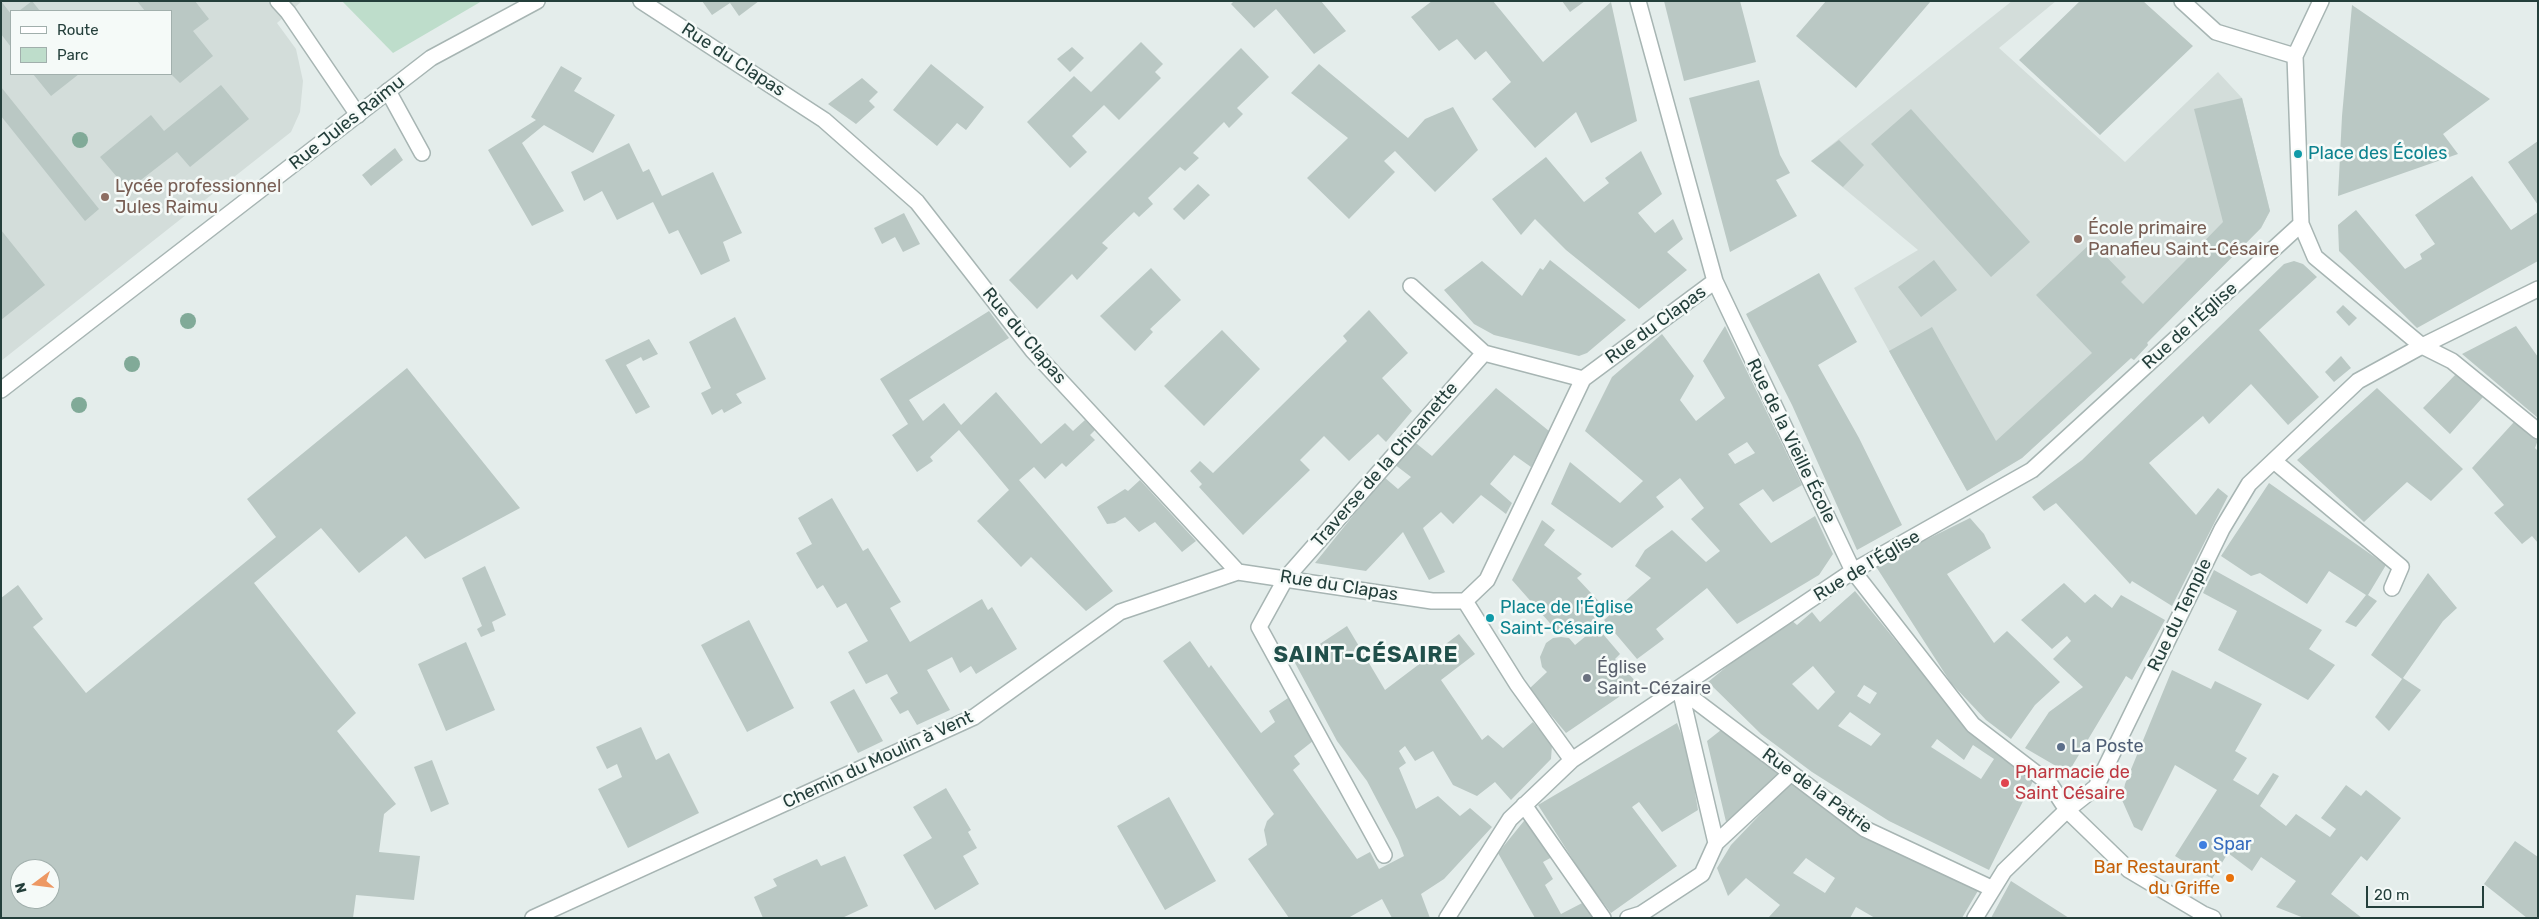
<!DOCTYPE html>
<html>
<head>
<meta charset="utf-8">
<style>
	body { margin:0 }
	#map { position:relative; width:2539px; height:919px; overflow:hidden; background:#e4edeb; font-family:Rubik,sans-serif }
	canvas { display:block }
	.frame { position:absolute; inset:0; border:2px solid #243f3b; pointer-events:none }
	.legend { position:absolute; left:10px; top:10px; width:162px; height:65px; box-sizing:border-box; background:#f5faf8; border:1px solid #a1afac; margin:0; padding:6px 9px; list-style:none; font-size:15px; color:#243f3b }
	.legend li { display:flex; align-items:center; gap:10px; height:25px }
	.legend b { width:25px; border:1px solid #a1afac }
	.north { position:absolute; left:10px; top:859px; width:50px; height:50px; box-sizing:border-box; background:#f5faf8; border:1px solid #a1afac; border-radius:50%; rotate:255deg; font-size:14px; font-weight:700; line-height:20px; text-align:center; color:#243f3b }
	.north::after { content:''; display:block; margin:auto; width:18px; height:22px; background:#ed9863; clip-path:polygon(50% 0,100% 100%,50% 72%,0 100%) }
	.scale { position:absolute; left:2366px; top:886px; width:118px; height:22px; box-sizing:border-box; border:2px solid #243f3b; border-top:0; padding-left:6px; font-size:15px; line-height:18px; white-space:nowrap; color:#243f3b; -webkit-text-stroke:4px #f5faf8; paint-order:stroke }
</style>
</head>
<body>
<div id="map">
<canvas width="2539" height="919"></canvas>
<div class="frame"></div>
<ul class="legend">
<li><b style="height:6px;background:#fff"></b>Route</li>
<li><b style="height:14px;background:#beddcb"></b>Parc</li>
</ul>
<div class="north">N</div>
<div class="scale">20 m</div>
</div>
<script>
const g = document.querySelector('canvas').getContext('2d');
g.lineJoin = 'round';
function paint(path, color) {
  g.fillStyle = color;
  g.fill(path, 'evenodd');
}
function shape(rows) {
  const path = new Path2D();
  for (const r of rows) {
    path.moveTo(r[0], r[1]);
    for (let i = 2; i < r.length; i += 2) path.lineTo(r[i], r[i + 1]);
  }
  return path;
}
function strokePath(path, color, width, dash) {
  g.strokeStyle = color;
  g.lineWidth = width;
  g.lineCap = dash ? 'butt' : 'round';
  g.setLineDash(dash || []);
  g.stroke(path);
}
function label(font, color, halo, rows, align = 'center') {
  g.font = font + ' Rubik,sans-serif';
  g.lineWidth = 5;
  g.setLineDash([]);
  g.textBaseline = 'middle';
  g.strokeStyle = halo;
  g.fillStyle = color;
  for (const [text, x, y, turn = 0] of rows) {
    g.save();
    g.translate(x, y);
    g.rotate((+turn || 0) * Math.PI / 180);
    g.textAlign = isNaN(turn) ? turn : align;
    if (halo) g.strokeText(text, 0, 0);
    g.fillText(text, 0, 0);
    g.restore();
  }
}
const built = shape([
	[1,1,302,1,277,23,296,49,303,81,300,112,291,132,1,361],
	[11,11,171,11,171,74,11,74],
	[2012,1,2056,1,1999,48,2125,162,2218,72,2242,98,2270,211,2261,228,2147,342,2148,345,2134,360,2131,358,2022,458,1967,491,1854,288,1918,250,1811,161]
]);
const green = shape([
	[342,1,482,1,393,53]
]);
const building = shape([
	[1,1,11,14,11,47,1,34],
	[32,1,40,11,19,11],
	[137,1,195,1,209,19,193,31,213,56,180,83,171,74,171,11,145,11],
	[702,1,759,1,739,16,730,3,712,15],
	[1234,1,1321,1,1346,31,1314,54,1276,9,1254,28,1231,4],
	[1432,1,1493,1,1543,62,1611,2,1637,121,1591,143,1576,112,1535,148,1492,99,1511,82,1486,51,1475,60,1457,39,1439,51,1411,17],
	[1562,1,1585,1,1570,12],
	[1664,1,1740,1,1756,62,1684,81],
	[1826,1,1931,1,1856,88,1796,36],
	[2080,1,2143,1,2193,46,2100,135,2019,60],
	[2352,5,2490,99,2443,134,2458,154,2338,196,2342,116],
	[1141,42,1163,64,1155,72,1161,78,1119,120,1104,105,1072,136,1087,152,1070,168,1027,122,1074,76,1091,92],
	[1072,47,1084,58,1070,72,1057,59],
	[1241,48,1269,77,1237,108,1243,114,1229,128,1224,122,1193,153,1199,158,1185,171,1180,167,1148,198,1153,204,1139,217,1134,212,1102,243,1108,248,1077,280,1072,274,1037,309,1009,280],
	[931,64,984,107,966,130,957,123,937,146,893,110],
	[1319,64,1408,138,1425,119,1453,107,1478,150,1435,192,1395,151,1384,161,1395,172,1349,219,1307,178,1348,138,1291,93],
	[561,66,582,78,574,91,615,115,593,153,544,125,522,143,564,211,532,226,488,150,536,120,531,117],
	[33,74,79,74,51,96],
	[862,78,878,92,869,101,875,107,856,124,828,104],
	[1759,80,1780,155,1790,173,1776,180,1797,216,1730,252,1689,98],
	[221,85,249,119,190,167,177,152,128,190,100,157,151,115,164,131],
	[1,87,99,209,85,221,1,116],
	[2242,98,2270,211,2261,228,2147,343,2148,345,2134,360,2131,358,2022,458,1967,491,1889,351,1932,327,1996,441,2092,353,2036,295,2092,242,2126,277,2121,282,2143,304,2223,222,2194,109],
	[1911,109,2030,242,1991,277,1871,144],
	[1839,140,1864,165,1843,187,1811,161],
	[2538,141,2538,205,2508,162],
	[629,143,643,172,649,169,662,196,713,172,742,233,723,242,730,261,701,275,678,230,669,234,653,202,617,220,602,191,584,201,571,172],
	[395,148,403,160,371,186,362,175],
	[1641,151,1662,194,1638,213,1655,233,1673,219,1683,239,1667,252,1687,270,1639,309,1566,250,1535,219,1521,235,1492,199,1546,157,1584,202,1609,183,1605,178],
	[2472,176,2511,230,2538,212,2538,261,2417,328,2339,251,2338,225,2356,210,2405,269,2422,259,2420,254,2435,244,2415,215],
	[1198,184,1210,195,1184,220,1173,209],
	[904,213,920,244,903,252,895,237,882,244,874,228],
	[1,230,45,285,1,320],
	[1550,260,1626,320,1587,353,1579,356,1494,335,1474,324,1444,290,1482,261,1522,296,1540,268,1543,270],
	[1934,260,1957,290,1921,317,1898,287],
	[2294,261,2303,264,2317,277,2259,330,2319,397,2288,425,2251,384,2209,424,2203,416,2149,463,2196,515,2218,488,2228,496,2172,606,2132,581,2130,584,2056,503,2044,511,2032,497,2082,460,2284,264],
	[1151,268,1181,300,1150,329,1153,332,1135,351,1100,316],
	[1819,273,1857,342,1818,365,1859,438,1902,525,1857,550,1792,405,1746,314],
	[2343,305,2357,318,2349,326,2336,312],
	[1369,310,1408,353,1382,378,1412,411,1386,442,1378,434,1349,461,1324,436,1300,460,1310,470,1243,535,1199,487,1202,484,1190,471,1200,461,1213,473,1347,341,1343,336],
	[989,311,1009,338,909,400,923,421,944,403,961,425,996,392,1041,444,1065,423,1073,431,1085,420,1095,430,1090,435,1095,440,1066,467,1062,463,1045,479,1034,467,1019,480,1113,591,1086,611,1031,557,1021,567,977,521,1009,490,959,430,930,457,933,461,917,472,892,435,908,424,880,379],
	[735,317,766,379,736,394,742,403,724,413,722,409,712,415,701,393,711,388,689,342],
	[1725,326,1802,485,1773,502,1763,489,1739,504,1771,543,1815,516,1833,554,1819,575,1737,624,1707,588,1656,629,1664,639,1637,659,1604,620,1651,578,1635,566,1645,550,1672,530,1706,562,1720,551,1691,519,1704,508,1680,478,1656,497,1664,507,1612,548,1551,504,1570,462,1620,503,1643,481,1585,431,1612,377,1662,334,1694,376,1680,400,1696,421,1725,398,1703,361],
	[1747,442,1755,453,1735,464,1728,454],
	[2516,326,2538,357,2538,418,2462,354],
	[1222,330,1260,369,1204,426,1164,386],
	[649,339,658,354,643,361,641,357,626,365,650,407,636,414,605,360],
	[2341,356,2351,368,2334,382,2325,372],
	[407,368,520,508,425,559,406,536,359,573,321,528,254,583,356,713,337,731,396,804,384,814,379,852,420,856,414,900,356,895,353,918,1,918,1,598,18,585,43,619,33,627,86,693,276,537,247,499],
	[20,869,50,869,50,899,20,899],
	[2456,374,2483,397,2450,434,2423,408],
	[1496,388,1549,431,1531,467,1514,455,1490,484,1512,503,1506,514,1481,495,1453,524,1441,512,1423,528,1445,572,1429,580,1403,532,1366,571,1315,563,1384,477,1398,489,1411,477,1394,464,1412,440,1432,456],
	[2377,388,2463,469,2431,501,2407,482,2364,522,2297,460],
	[2514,422,2538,440,2535,448,2538,451,2538,543,2532,536,2522,544,2494,513,2504,505,2472,468],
	[1140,480,1196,541,1182,552,1155,522,1139,532,1125,517,1115,523,1107,524,1097,507,1125,489,1128,491],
	[2269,483,2386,565,2368,595,2377,601,2356,627,2345,622,2366,595,2329,571,2307,604,2260,573,2251,576,2221,556],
	[832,498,863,551,868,548,901,602,890,608,910,642,982,599,988,610,992,607,1017,649,976,674,971,666,960,673,952,657,927,670,950,710,917,725,908,710,900,714,890,698,898,693,887,674,866,684,848,652,868,641,846,603,837,608,823,585,817,589,796,553,812,544,798,518],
	[1970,518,1984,534,1991,548,1947,574,1994,643,2007,631,2060,682,2035,705,2011,739,1986,720,1951,683,1875,565],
	[1542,520,1555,530,1544,545,1582,574,1577,578,1606,609,1576,635,1570,631,1556,630,1512,580],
	[485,566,506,615,492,622,495,631,481,637,477,629,482,626,462,578],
	[2214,570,2322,630,2309,649,2335,665,2308,700,2218,650,2237,611,2203,593],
	[2428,573,2457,608,2443,621,2403,678,2421,690,2389,731,2375,717,2402,679,2371,655],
	[2064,583,2085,603,2095,594,2112,608,2121,595,2165,620,2132,680,2126,676,2068,773,2025,748,2049,712,2083,687,2053,659,2071,641,2067,636,2052,649,2021,620],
	[1855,591,1955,713,2034,779,1989,870,1889,821,1812,772,1761,734,1708,682,1777,625,1790,619,1797,625,1812,612,1820,622],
	[1813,666,1835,692,1818,710,1792,684],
	[1864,685,1877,693,1870,704,1857,696],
	[1850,712,1881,734,1871,746,1838,726],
	[1937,739,1964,760,1973,745,1994,759,1981,779,1931,747],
	[749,620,794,708,747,732,701,645],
	[1347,626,1385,690,1459,634,1475,654,1441,680,1482,740,1488,735,1503,748,1533,722,1552,745,1551,759,1511,800,1495,782,1477,796,1453,785,1433,751,1415,761,1405,746,1399,751,1406,763,1399,768,1416,809,1438,796,1460,816,1470,808,1492,827,1444,879,1421,894,1430,918,1392,918,1382,899,1348,918,1289,918,1248,859,1267,845,1264,830,1267,821,1274,814,1163,661,1190,641,1209,668,1211,665,1261,733,1275,722,1269,711,1288,698,1313,741,1294,756,1300,764,1293,770,1357,859,1370,852,1379,869,1404,856,1398,840,1367,781,1337,741,1294,661],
	[1597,627,1620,654,1615,659,1638,684,1566,733,1529,689,1547,672,1542,667,1540,657,1546,643,1553,638,1561,637,1569,638,1575,645],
	[466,642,495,710,446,731,418,664],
	[2172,670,2211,689,2215,681,2262,704,2235,751,2247,758,2233,780,2258,795,2273,773,2279,776,2260,806,2286,826,2296,814,2330,837,2336,829,2321,818,2346,785,2361,796,2366,790,2401,818,2367,861,2361,856,2331,894,2362,918,2304,918,2276,907,2296,881,2261,857,2252,871,2228,853,2212,879,2175,856,2217,790,2175,765,2142,831,2134,827,2122,800,2125,784],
	[854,689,883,741,858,753,830,702],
	[1677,723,1688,751,1698,810,1662,832,1639,802,1632,807,1677,866,1611,913,1586,880,1538,805],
	[641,727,656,760,669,753,699,813,628,848,598,789,622,777,617,764,607,769,596,747],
	[1721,730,1778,774,1727,826,1707,741],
	[432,760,449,804,431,812,414,767],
	[1790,783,1860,832,1886,846,1979,889,1962,918,1875,918,1856,907,1850,918,1768,918,1780,905,1746,878,1728,896,1717,868,1731,845],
	[1806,858,1835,878,1825,893,1793,873],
	[946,788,971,830,968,832,977,848,963,856,979,884,935,910,903,855,932,838,913,807],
	[1169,797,1216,881,1165,910,1117,826],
	[1528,816,1554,856,1543,862,1553,879,1545,885,1561,914,1588,900,1598,918,1535,918,1498,853],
	[2515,841,2538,857,2538,918,2527,918,2484,884],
	[845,856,868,906,842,918,763,918,754,897,777,886,773,879,817,859,821,866],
	[2011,881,2069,918,1991,918]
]);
const lane = shape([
	[278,1,288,12,358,115],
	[388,91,422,153],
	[2422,346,2452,361,2538,431],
	[2274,461,2401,567,2392,588]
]);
const street = shape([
	[641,1,824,120,917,202,1033,351,1238,572,1432,601,1465,601],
	[1638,1,1715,281,1853,571,1973,725,2050,784,2067,810,2129,870,2203,914,2213,918],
	[2182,1,2216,32,2295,56],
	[2321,1,2295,56,2301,224,2315,257,2422,346],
	[1411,286,1484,353,1583,379],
	[1,390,431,58,537,1],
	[1680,689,1865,829,1991,888],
	[1572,760,1517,684,1465,601,1487,580,1583,379,1715,281],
	[1524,805,1603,918],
	[1716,843,1791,773],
	[1384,855,1259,627,1286,578,1484,353],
	[533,918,974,717,1120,612,1238,572],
	[1447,918,1510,819,1572,760,1853,571,2032,470,2301,224],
	[1628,918,1641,914,1702,874,1716,843,1680,689],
	[1975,918,2004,871,2067,810,2096,787,2222,529,2249,484,2358,381,2422,346,2538,289]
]);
const trees = [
	[80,140],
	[188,321],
	[132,364],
	[79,405]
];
const markers = [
	[2298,154,5,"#0f9aa8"],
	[105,197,5,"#8d6e63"],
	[2078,239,5,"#8d6e63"],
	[1490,618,5,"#0f9aa8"],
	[1587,678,5,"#6b7280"],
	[2061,747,5,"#5c6f8a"],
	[2005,783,5,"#e0444e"],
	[2203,845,5,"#3f7fe0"],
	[2230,878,5,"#e8710a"]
];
const streetNames = [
	["Rue du Clapas",733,60,33],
	["Rue Jules Raimu",347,123,-38],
	["Rue du Clapas",1656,325,-36],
	["Rue de l'Église",2190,326,-42],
	["Rue du Clapas",1024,336,50],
	["Rue de la Vieille École",1791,441,64],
	["Traverse de la Chicanette",1385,465,-49],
	["Rue de l'Église",1867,566,-31],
	["Rue du Clapas",1339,586,9],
	["Rue du Temple",2180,615,-64],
	["Chemin du Moulin à Vent",878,760,-25],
	["Rue de la Patrie",1817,791,36]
];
const cultureNames = [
	["Place des Écoles",2308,154],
	["Place de l'Église",1500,608],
	["Saint-Césaire",1500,629]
];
const educationNames = [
	["Lycée professionnel",115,187],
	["Jules Raimu",115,208],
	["École primaire",2088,229],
	["Panafieu Saint-Césaire",2088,250]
];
const worshipNames = [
	["Église",1597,668],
	["Saint-Cézaire",1597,689]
];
const serviceNames = [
	["La Poste",2071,747]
];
const healthNames = [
	["Pharmacie de",2015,773],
	["Saint Césaire",2015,794]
];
const shopNames = [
	["Spar",2213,845]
];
const foodNames = [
	["Bar Restaurant",2220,868],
	["du Griffe",2220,889]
];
const districtNames = [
	["SAINT-CÉSAIRE",1366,656]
];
paint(built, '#d3ddda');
paint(green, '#beddcb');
paint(building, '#bac8c4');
strokePath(lane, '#a7b5b3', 18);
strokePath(street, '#a7b5b3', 18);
strokePath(lane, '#fff', 15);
strokePath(street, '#fff', 15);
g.fillStyle = '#81aa98';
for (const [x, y] of trees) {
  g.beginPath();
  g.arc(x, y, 8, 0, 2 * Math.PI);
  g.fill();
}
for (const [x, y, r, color] of markers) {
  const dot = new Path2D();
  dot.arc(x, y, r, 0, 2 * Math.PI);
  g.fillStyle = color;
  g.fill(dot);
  strokePath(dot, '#f5faf8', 2);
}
label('18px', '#243f3b', '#f5faf8', streetNames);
label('18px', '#0d838f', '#f5faf8', cultureNames, 'left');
label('18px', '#785e54', '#f5faf8', educationNames, 'left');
label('18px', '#5b616d', '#f5faf8', worshipNames, 'left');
label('18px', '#4e5e75', '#f5faf8', serviceNames, 'left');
label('18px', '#be3a42', '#f5faf8', healthNames, 'left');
label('18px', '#366cbe', '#f5faf8', shopNames, 'left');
label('18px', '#c56008', '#f5faf8', foodNames, 'right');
g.letterSpacing = '1px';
label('bold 22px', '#21504b', '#f5faf8', districtNames);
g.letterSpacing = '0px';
</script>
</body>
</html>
